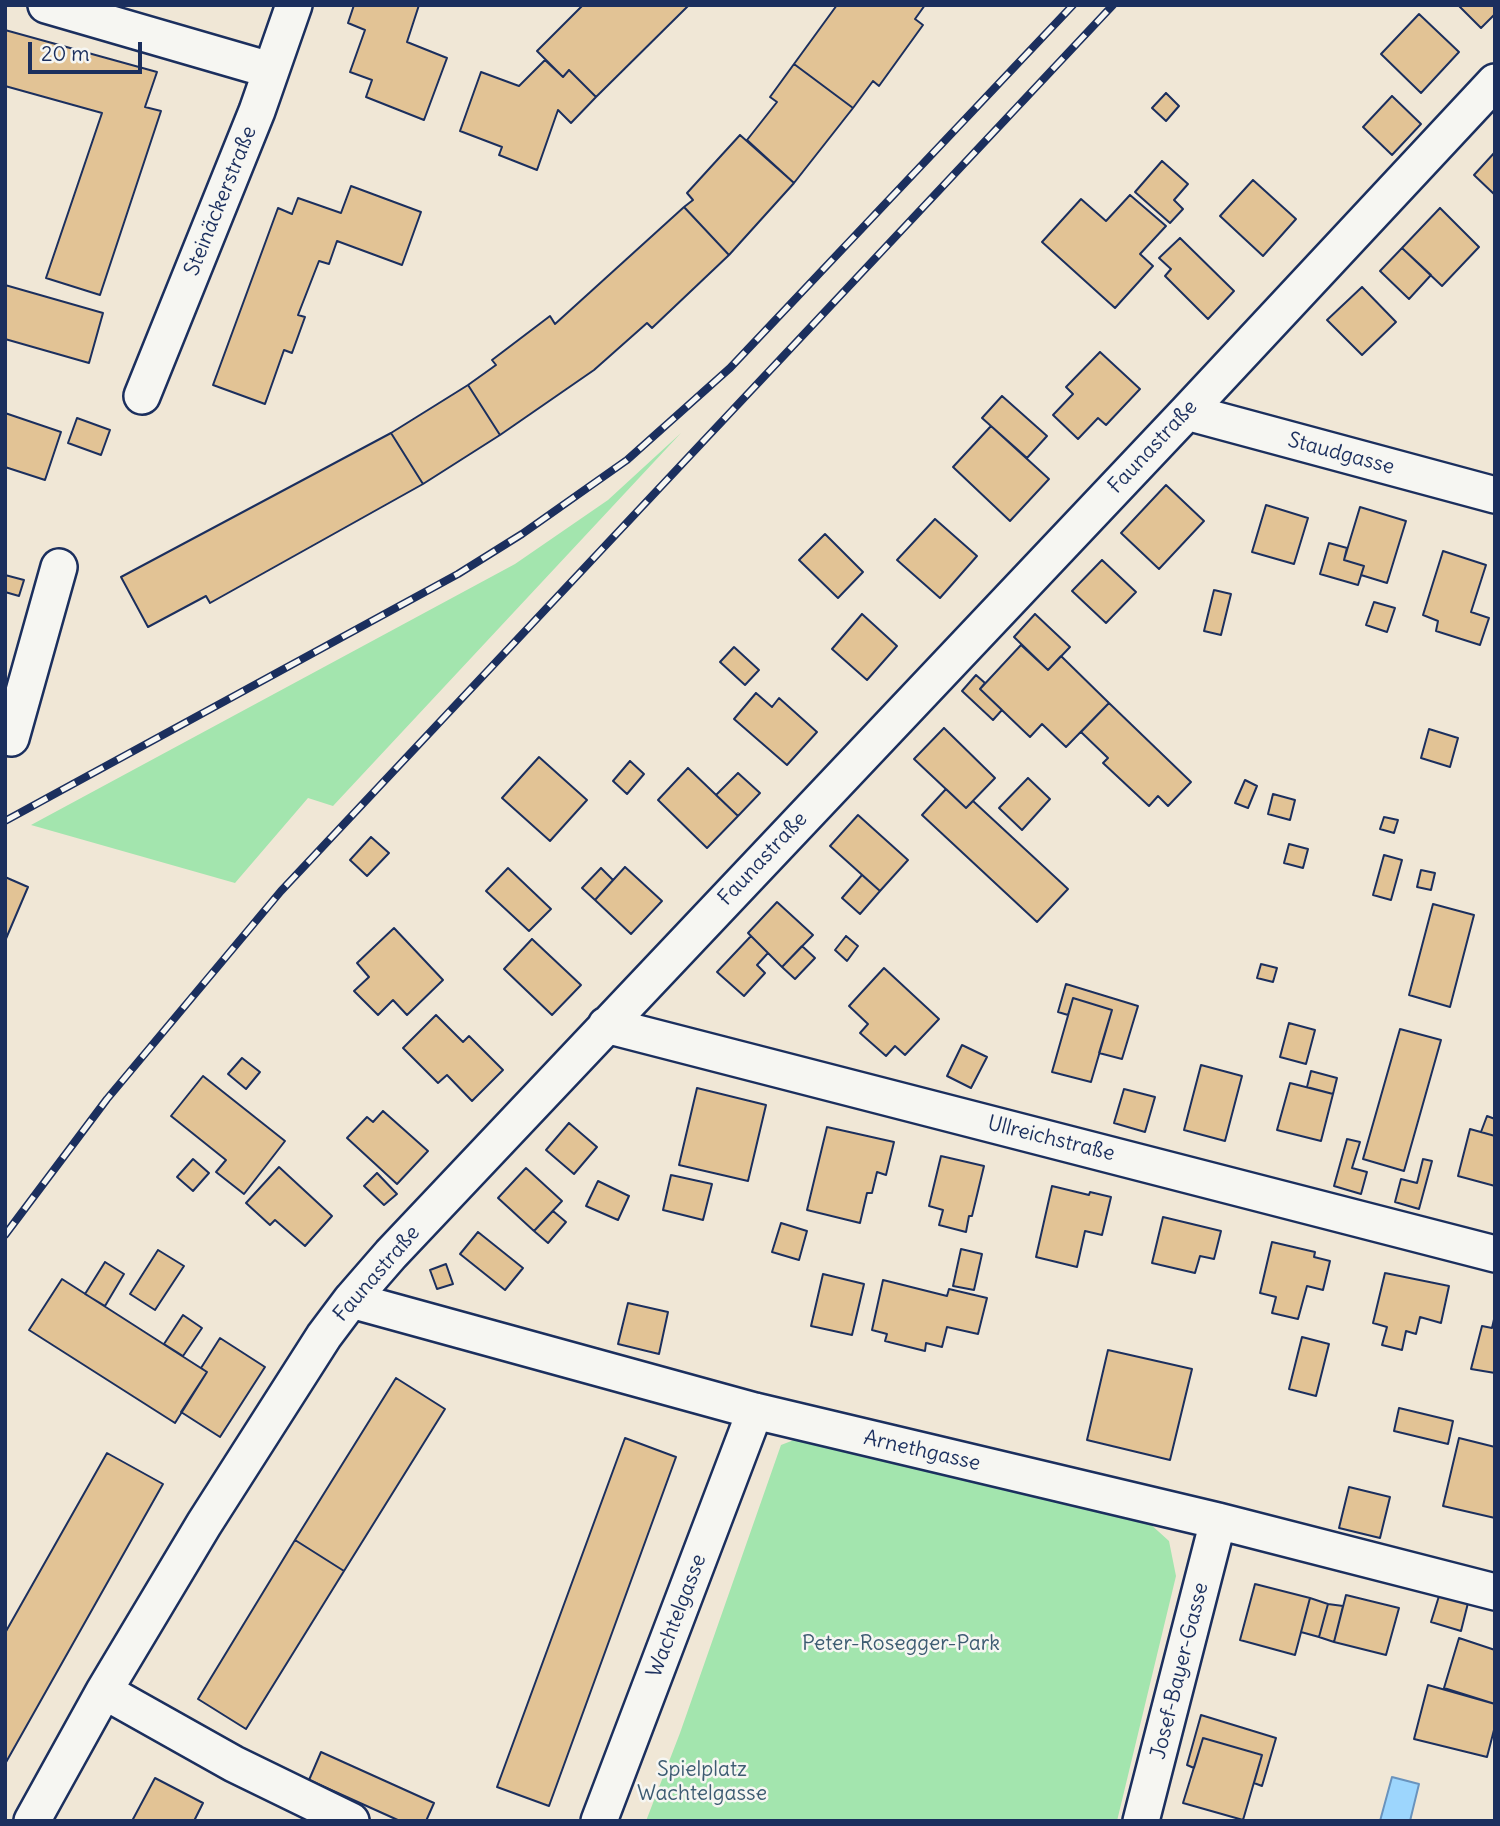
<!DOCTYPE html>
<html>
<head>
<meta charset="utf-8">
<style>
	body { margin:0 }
	#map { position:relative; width:1500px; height:1826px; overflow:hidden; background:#f0e7d6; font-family:Delius,sans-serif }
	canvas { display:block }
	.frame { position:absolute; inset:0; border:7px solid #1b2f5e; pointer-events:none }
	.scale { position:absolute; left:28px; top:42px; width:114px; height:32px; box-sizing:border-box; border:4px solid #1b2f5e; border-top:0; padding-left:9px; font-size:21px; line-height:24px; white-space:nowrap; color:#1b2f5e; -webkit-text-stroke:5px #f6f6f2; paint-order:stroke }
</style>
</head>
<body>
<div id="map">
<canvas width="1500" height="1826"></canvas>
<div class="frame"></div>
<div class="scale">20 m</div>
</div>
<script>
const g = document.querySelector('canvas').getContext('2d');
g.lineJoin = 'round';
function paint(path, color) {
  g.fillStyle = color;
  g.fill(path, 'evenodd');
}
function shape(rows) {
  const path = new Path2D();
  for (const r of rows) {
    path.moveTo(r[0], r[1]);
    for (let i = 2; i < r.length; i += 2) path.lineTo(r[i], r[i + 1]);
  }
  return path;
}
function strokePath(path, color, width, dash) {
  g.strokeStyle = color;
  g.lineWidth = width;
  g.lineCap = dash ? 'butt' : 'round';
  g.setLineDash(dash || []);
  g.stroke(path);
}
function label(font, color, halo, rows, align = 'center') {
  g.font = font + ' Delius,sans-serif';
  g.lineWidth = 5;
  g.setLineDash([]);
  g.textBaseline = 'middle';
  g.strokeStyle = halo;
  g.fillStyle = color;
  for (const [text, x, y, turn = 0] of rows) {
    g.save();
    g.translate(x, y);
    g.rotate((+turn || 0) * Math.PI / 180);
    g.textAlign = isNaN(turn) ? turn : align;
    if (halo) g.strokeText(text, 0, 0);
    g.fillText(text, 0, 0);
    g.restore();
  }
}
const green = shape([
	[681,433,333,806,308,798,235,883,31,825,515,564,608,500],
	[799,1438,1148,1522,1169,1541,1176,1576,1117,1821,646,1821,680,1733,781,1445]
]);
const water = shape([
	[1392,1777,1419,1784,1410,1821,1380,1821,1392,1777]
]);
const building = shape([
	[354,5,419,5,407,42,447,58,424,120,366,97,372,80,350,72,365,30,348,23,354,5],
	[583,5,689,5,596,97,569,70,563,77,537,51,583,5],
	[837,5,925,5,915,19,923,25,879,86,873,81,853,108,794,64,837,5],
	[1458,5,1495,5,1495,14,1481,28,1458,5],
	[1419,14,1459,52,1421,93,1381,54,1419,14],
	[5,30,157,72,145,107,161,111,100,295,46,278,102,113,5,86,5,30],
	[545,60,563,77,569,70,596,97,571,123,558,110,537,170,499,155,502,147,460,131,481,72,519,86,545,60],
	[794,64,853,108,794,183,747,140,777,102,770,97,794,64],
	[1166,93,1179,106,1166,121,1152,108,1166,93],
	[1392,96,1421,124,1392,155,1363,127,1392,96],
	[740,135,794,183,729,255,684,207,693,200,687,193,740,135],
	[1495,152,1495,195,1474,175,1495,152],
	[1162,161,1188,184,1174,200,1183,209,1170,223,1135,192,1162,161],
	[1253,180,1296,219,1263,256,1220,216,1253,180],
	[351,186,421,212,402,265,337,241,329,264,319,261,298,315,305,317,292,353,284,350,265,404,213,385,278,208,292,214,298,198,341,213,351,186],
	[1130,195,1166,226,1140,254,1153,266,1115,308,1042,242,1081,199,1106,221,1130,195],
	[684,207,729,255,652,328,647,323,594,370,500,435,468,385,496,365,492,360,550,316,555,324,684,207],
	[1440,208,1479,247,1442,286,1402,248,1440,208],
	[1180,238,1234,291,1208,319,1165,276,1171,269,1159,258,1180,238],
	[1402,248,1431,275,1409,299,1380,271,1402,248],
	[5,285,103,313,89,363,5,339,5,285],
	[1362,287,1396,322,1362,355,1327,320,1362,287],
	[1100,352,1140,389,1106,425,1098,418,1078,439,1053,415,1073,394,1066,387,1100,352],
	[468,385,500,435,423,484,391,433,468,385],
	[1002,396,1047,436,1027,458,982,418,1002,396],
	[5,413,61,432,45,480,5,467,5,413],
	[77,418,110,430,101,455,68,443,77,418],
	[991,426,1049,479,1010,521,953,467,991,426],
	[391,433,423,484,210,603,206,596,148,627,121,577,391,433],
	[1166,485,1204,521,1159,569,1121,533,1166,485],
	[1266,505,1308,518,1294,564,1252,552,1266,505],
	[1360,507,1406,521,1387,583,1361,575,1364,566,1344,560,1360,507],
	[935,519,977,556,940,598,897,560,935,519],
	[825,534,863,572,838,598,799,560,825,534],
	[1329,543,1347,548,1344,560,1364,566,1358,585,1320,574,1329,543],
	[1443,551,1486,565,1471,612,1489,618,1480,645,1436,631,1438,621,1423,615,1443,551],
	[1102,560,1136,592,1106,623,1072,591,1102,560],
	[5,575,24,580,19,596,5,592,5,575],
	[1214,590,1231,594,1221,635,1204,631,1214,590],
	[1374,602,1395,608,1387,632,1366,625,1374,602],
	[862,614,897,646,867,680,832,649,862,614],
	[1035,614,1070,647,1048,670,1014,637,1035,614],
	[1021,645,1048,670,1061,656,1109,703,1066,747,1042,724,1030,737,980,689,1021,645],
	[734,647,759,670,745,685,720,662,734,647],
	[976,675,985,683,980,689,1002,710,993,720,962,691,976,675],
	[756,693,772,707,779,698,817,732,787,765,734,719,756,693],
	[1109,703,1191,782,1168,806,1158,796,1149,806,1103,763,1108,758,1081,732,1109,703],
	[944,728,995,778,966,808,914,759,944,728],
	[1429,729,1458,738,1450,767,1421,758,1429,729],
	[539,757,587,800,550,841,502,798,539,757],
	[630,761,644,774,627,794,613,781,630,761],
	[688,768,738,816,707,848,658,800,688,768],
	[738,773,760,793,738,816,716,795,738,773],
	[1028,778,1050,799,1022,830,999,808,1028,778],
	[1245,780,1257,786,1248,808,1235,803,1245,780],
	[946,789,966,808,973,801,1068,889,1037,922,922,815,946,789],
	[1273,794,1295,800,1290,820,1268,814,1273,794],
	[858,815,908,860,880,891,830,846,858,815],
	[1384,817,1398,820,1394,833,1380,829,1384,817],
	[371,837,389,853,367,876,350,860,371,837],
	[1289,844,1308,849,1303,868,1284,863,1289,844],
	[1384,855,1402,860,1391,900,1373,895,1384,855],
	[625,867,662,901,631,934,595,900,625,867],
	[508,868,551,909,529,931,486,891,508,868],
	[601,868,613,880,595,900,582,888,601,868],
	[1421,870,1435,873,1431,890,1417,887,1421,870],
	[862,875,880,891,860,914,842,898,862,875],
	[5,877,28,887,5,941,5,877],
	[777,902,813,935,782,967,748,933,777,902],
	[1433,904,1474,915,1450,1007,1409,995,1433,904],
	[394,928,443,980,407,1015,393,1000,378,1015,354,991,369,977,357,963,394,928],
	[751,936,768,953,757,965,765,973,744,996,717,972,751,936],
	[846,936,858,946,847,961,835,950,846,936],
	[532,939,581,985,552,1015,504,969,532,939],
	[802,946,815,958,795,979,782,967,802,946],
	[1261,964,1277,968,1273,982,1257,978,1261,964],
	[884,968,939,1019,905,1055,895,1046,886,1056,860,1033,868,1024,849,1006,884,968],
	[1066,984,1138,1006,1122,1059,1099,1053,1112,1010,1073,998,1068,1015,1058,1012,1066,984],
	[1073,998,1112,1010,1091,1082,1052,1072,1073,998],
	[436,1015,463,1042,469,1036,503,1070,472,1101,447,1075,438,1083,403,1048,436,1015],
	[1289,1023,1315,1030,1306,1064,1280,1057,1289,1023],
	[1400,1029,1441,1040,1404,1171,1363,1159,1400,1029],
	[962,1045,987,1057,971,1088,947,1076,962,1045],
	[242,1058,260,1072,246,1089,228,1074,242,1058],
	[1201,1065,1242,1076,1225,1141,1184,1130,1201,1065],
	[1311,1071,1337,1078,1333,1094,1307,1087,1311,1071],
	[203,1076,285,1141,244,1194,216,1172,226,1160,171,1116,203,1076],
	[1290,1083,1333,1094,1321,1141,1277,1130,1290,1083],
	[697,1088,766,1105,748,1181,679,1165,697,1088],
	[1124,1089,1155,1097,1145,1132,1114,1123,1124,1089],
	[383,1111,428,1151,397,1184,347,1138,367,1117,373,1122,383,1111],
	[1487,1116,1495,1119,1495,1136,1481,1132,1487,1116],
	[569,1123,597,1147,574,1174,546,1150,569,1123],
	[827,1127,894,1142,886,1175,877,1172,872,1193,867,1193,860,1223,807,1210,827,1127],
	[1470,1129,1495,1136,1495,1186,1458,1176,1470,1129],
	[1347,1139,1360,1142,1352,1168,1367,1172,1361,1194,1334,1186,1347,1139],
	[941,1156,984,1166,972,1216,969,1216,966,1232,939,1225,943,1210,929,1206,941,1156],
	[193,1159,209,1173,193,1191,177,1177,193,1159],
	[1423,1159,1432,1161,1419,1209,1395,1202,1401,1179,1417,1183,1423,1159],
	[279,1167,332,1216,305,1246,275,1220,270,1225,246,1203,279,1167],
	[526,1168,562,1201,534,1231,498,1198,526,1168],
	[377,1173,397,1194,384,1205,364,1186,377,1173],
	[671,1175,712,1184,703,1220,663,1210,671,1175],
	[598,1181,629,1196,618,1220,586,1206,598,1181],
	[1052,1186,1089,1195,1090,1192,1111,1197,1102,1235,1085,1231,1077,1267,1036,1257,1052,1186],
	[553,1211,566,1222,548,1243,534,1231,553,1211],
	[1163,1217,1221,1231,1214,1259,1200,1256,1195,1273,1152,1263,1163,1217],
	[781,1223,807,1231,799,1260,772,1252,781,1223],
	[478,1232,523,1268,505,1290,460,1254,478,1232],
	[1272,1242,1315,1252,1314,1257,1330,1261,1323,1290,1307,1286,1298,1319,1272,1313,1276,1297,1260,1293,1272,1242],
	[961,1249,982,1254,974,1290,953,1286,961,1249],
	[158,1250,184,1266,155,1310,130,1294,158,1250],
	[105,1262,124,1274,105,1306,85,1294,105,1262],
	[446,1264,453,1284,437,1289,430,1270,446,1264],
	[1385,1273,1449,1286,1441,1323,1420,1317,1416,1334,1406,1331,1402,1350,1382,1345,1387,1327,1373,1323,1385,1273],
	[823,1274,864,1284,852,1335,811,1326,823,1274],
	[62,1279,207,1372,175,1423,29,1330,62,1279],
	[883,1280,947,1296,949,1289,987,1298,978,1334,947,1327,942,1347,926,1343,925,1351,885,1341,887,1334,872,1330,883,1280],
	[628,1303,668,1312,659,1354,618,1344,628,1303],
	[183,1315,202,1328,183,1356,164,1344,183,1315],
	[1495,1315,1495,1373,1471,1369,1482,1326,1492,1328,1495,1315],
	[1302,1337,1329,1344,1316,1396,1289,1389,1302,1337],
	[220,1338,265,1367,220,1437,181,1412,207,1372,201,1368,220,1338],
	[1108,1350,1192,1369,1170,1460,1087,1440,1108,1350],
	[396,1378,445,1409,344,1571,295,1540,396,1378],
	[1399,1408,1453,1421,1448,1444,1394,1431,1399,1408],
	[625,1438,676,1457,549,1806,497,1787,625,1438],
	[1459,1438,1495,1447,1495,1518,1443,1506,1459,1438],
	[107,1453,163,1484,5,1764,5,1633,107,1453],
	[1349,1487,1390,1497,1380,1538,1339,1528,1349,1487],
	[295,1540,344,1571,246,1729,198,1699,295,1540],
	[1255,1584,1310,1598,1295,1655,1240,1640,1255,1584],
	[1346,1595,1399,1608,1386,1655,1334,1642,1346,1595],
	[1439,1596,1468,1603,1461,1631,1431,1622,1439,1596],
	[1310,1598,1328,1604,1319,1637,1301,1632,1310,1598],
	[1328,1604,1343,1606,1334,1642,1319,1637,1328,1604],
	[1459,1638,1495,1650,1495,1704,1444,1688,1459,1638],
	[1428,1685,1495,1704,1495,1726,1487,1757,1414,1739,1428,1685],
	[1201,1715,1276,1738,1262,1786,1254,1783,1262,1755,1203,1738,1194,1768,1187,1765,1201,1715],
	[1203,1738,1262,1755,1243,1820,1183,1803,1203,1738],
	[321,1752,434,1803,426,1821,400,1821,309,1780,321,1752],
	[155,1778,203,1803,194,1821,132,1821,155,1778]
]);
const minor = shape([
	[46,5,270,70],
	[142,396,257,111,294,5],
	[1187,412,1495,495],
	[5,736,11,738,59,567],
	[606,1025,1495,1254],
	[351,1300,755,1411,1218,1521,1495,1592],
	[104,1691,234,1764,351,1821],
	[32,1821,104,1691,204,1524,324,1336,351,1300,391,1254,1187,412,1495,82],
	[599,1821,755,1411],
	[1141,1821,1218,1521]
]);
const rail = shape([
	[5,821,458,574,522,534,627,460,730,368,1073,5],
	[5,1235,107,1099,281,891,1113,5]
]);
const streetNames = [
	["Steinäckerstraße",221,201,-68],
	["Faunastraße",1153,447,-47],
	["Staudgasse",1341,454,15],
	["Faunastraße",763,859,-47],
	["Ullreichstraße",1051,1139,14],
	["Faunastraße",377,1274,-49],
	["Arnethgasse",922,1451,13],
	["Wachtelgasse",677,1616,-69],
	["Josef-Bayer-Gasse",1180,1671,-76]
];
const parkNames = [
	["Peter-Rosegger-Park",901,1644],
	["Spielplatz",702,1770],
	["Wachtelgasse",702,1794]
];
paint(green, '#a3e5ae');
paint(water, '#9dd6fd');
strokePath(water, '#6993bd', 2);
paint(building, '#e2c395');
strokePath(building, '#1b2f5e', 2);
strokePath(minor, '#1b2f5e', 40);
strokePath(minor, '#f6f6f2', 35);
strokePath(rail, '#1b2f5e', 8);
strokePath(rail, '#f6f6f2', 5, [16]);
label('21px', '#1b2f5e', '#f6f6f2', streetNames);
label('21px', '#3d5c72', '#f6f6f2', parkNames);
</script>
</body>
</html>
